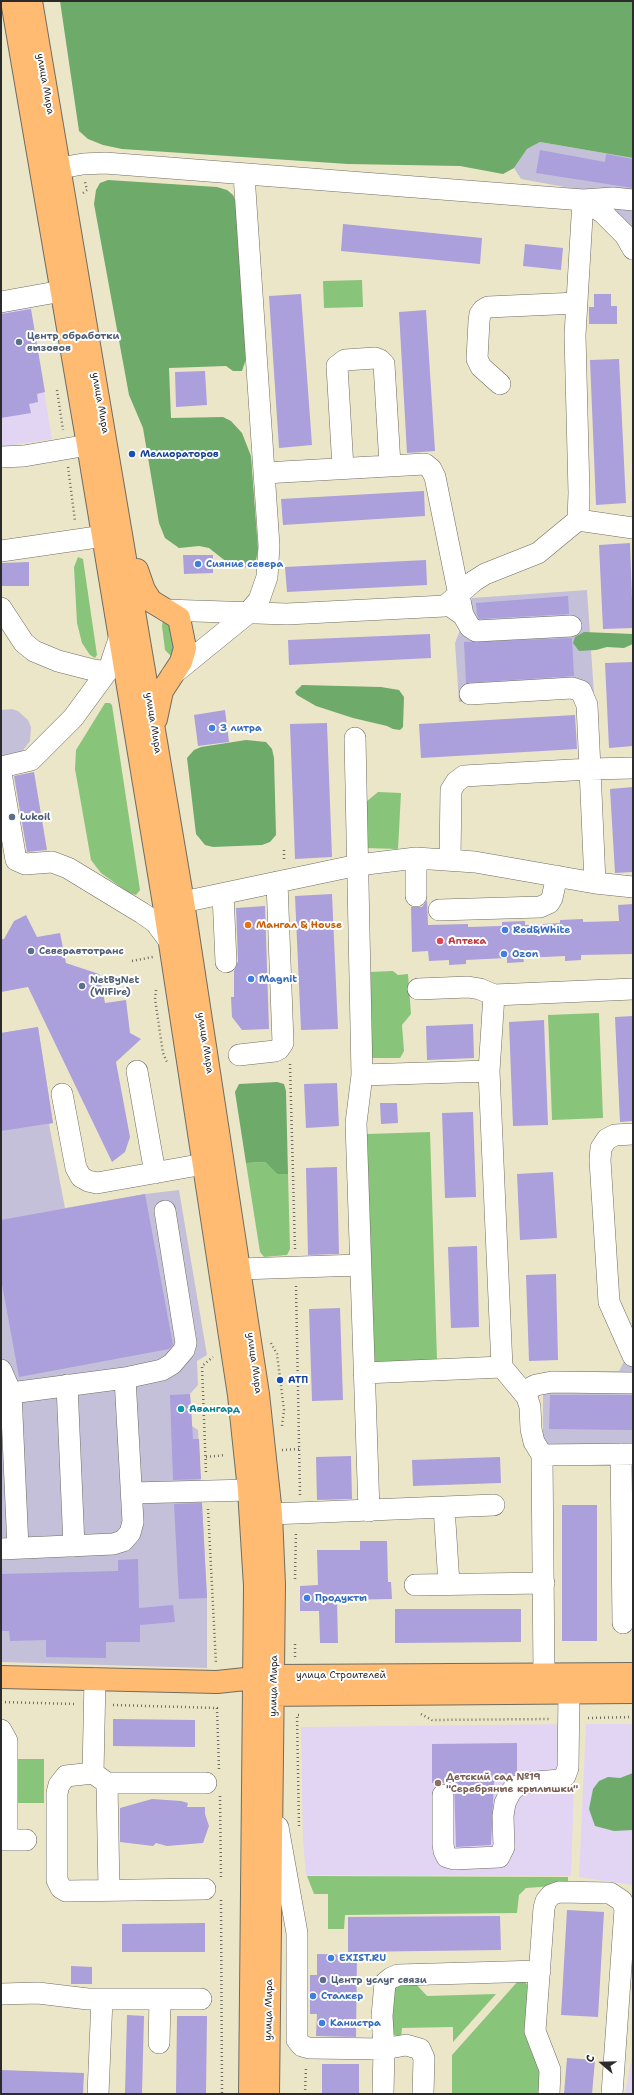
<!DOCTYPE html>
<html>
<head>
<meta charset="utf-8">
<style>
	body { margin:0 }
	#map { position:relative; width:634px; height:2095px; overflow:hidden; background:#ece6c8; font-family:"Shantell Sans",sans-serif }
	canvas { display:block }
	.frame { position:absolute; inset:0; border:2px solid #2b2b2b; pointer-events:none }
	.north { position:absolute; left:582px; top:2043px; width:40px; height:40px; -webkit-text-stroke:3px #fff; paint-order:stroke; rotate:290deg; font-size:11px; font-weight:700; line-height:16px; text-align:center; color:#2b2b2b }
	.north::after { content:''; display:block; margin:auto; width:14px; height:18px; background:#2b2b2b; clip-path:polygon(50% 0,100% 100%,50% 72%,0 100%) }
</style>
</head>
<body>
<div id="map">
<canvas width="634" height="2095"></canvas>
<div class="frame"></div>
<div class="north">С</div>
</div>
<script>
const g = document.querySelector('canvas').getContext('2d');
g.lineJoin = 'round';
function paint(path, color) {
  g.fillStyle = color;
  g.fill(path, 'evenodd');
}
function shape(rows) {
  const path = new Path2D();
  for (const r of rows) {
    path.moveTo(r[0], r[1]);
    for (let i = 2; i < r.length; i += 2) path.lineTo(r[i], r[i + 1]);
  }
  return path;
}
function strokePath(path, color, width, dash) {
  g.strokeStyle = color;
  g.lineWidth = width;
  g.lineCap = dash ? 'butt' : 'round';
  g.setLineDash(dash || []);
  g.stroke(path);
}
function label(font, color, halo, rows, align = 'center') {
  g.font = font + ' "Shantell Sans",sans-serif';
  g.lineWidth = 4;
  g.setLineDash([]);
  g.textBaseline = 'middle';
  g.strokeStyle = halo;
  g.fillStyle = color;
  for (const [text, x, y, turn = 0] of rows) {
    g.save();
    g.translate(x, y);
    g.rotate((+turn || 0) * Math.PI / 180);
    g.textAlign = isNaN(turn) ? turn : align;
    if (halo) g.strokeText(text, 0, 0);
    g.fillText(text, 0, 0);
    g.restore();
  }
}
const built = shape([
	[27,288,52,439,1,447,1,292],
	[576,1724,571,1876,306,1875,303,1839,301,1727],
	[586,1724,633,1724,633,1885,579,1877],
	[633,2050,633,2094,625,2094]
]);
const industrial = shape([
	[540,142,633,158,633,241,608,195,521,179,514,168,527,149],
	[587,590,594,694,459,702,455,643,472,598],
	[12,709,18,711,28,720,31,727,30,741,21,753,1,758,1,710],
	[38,1027,53,1123,49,1124,65,1208,145,1194,179,1190,207,1355,197,1361,198,1385,190,1394,192,1426,198,1430,207,1598,207,1668,1,1662,1,1033],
	[633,1344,633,1446,543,1447,543,1372,619,1371]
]);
const green = shape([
	[362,280,363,307,324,308,323,281],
	[78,557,83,559,97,655,95,658,90,655,82,643,77,623,74,567],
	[173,618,174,656,171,656,165,650,162,626,163,620],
	[105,703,110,703,112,705,140,890,136,895,129,893,101,873,91,860,75,769,76,750],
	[378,792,401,793,398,849,364,848,366,802],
	[393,971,398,975,408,974,411,1014,402,1025,404,1051,400,1058,372,1058,369,972],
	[599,1013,603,1118,552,1120,548,1015],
	[430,1132,437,1360,374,1362,367,1134],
	[265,1162,277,1174,288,1174,290,1249,287,1255,264,1257,260,1252,246,1163],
	[16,1759,44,1759,44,1803,16,1803],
	[307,1876,568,1877,568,1885,526,1888,519,1895,517,1913,345,1915,344,1929,328,1929,328,1894,314,1894],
	[519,1980,525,1982,529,1987,544,2070,543,2094,452,2094,452,2055],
	[416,1984,427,1996,496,1994,453,2042,453,2027,402,2028,401,2038,393,2034,390,1995,397,1985]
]);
const forest = shape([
	[60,1,633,1,633,158,540,142,527,149,514,168,503,174,460,166,348,164,122,149,103,145,88,139,79,131],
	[108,180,217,187,227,190,233,195,237,205,247,356,242,371,233,371,226,366,169,368,171,418,223,417,231,421,242,433,251,456,258,549,256,561,250,566,243,568,228,563,209,548,199,546,179,548,165,538,159,523,143,428,129,395,94,204,96,190,100,183],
	[584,632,633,634,633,644,624,648,607,647,596,650,579,651,573,643,575,637],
	[302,685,381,687,399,690,404,697,403,727,400,730,393,729,387,726,353,718,316,706,297,695,295,692],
	[246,740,266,742,272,749,274,758,276,835,270,842,262,845,213,847,205,845,196,834,187,758,194,750,201,747],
	[277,1082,284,1084,286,1091,288,1174,277,1174,265,1162,246,1163,235,1092,239,1084],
	[633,1773,633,1830,614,1831,595,1826,589,1809,593,1789,599,1781,608,1777,620,1778]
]);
const building = shape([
	[540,150,605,162,606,154,633,159,633,188,536,173],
	[343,224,482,238,480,264,341,251],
	[525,244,563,248,561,270,523,266],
	[301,294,312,445,279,448,269,296],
	[594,294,611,294,611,306,617,306,617,324,589,324,589,307,594,307],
	[31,309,45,392,37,394,38,402,29,404,31,413,1,418,1,314],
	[426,310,435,451,407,453,399,312],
	[619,359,626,503,596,505,590,360],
	[205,371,207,405,176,407,175,372],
	[424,491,425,516,283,525,281,499],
	[630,543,633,628,603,629,599,545],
	[183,555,213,555,213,573,184,574],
	[426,560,427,585,287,592,285,567],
	[29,562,29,586,1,586,1,563],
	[568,596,569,614,479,619,477,615,476,603],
	[430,634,431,658,289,665,288,640],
	[572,638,574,676,466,683,464,642],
	[633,662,633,746,609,748,605,663],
	[225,710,229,742,198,746,194,715],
	[575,715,577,749,421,758,419,724],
	[327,723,332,857,295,859,290,724],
	[34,772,47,850,27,852,14,776],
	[633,787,633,872,615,873,610,789],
	[332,894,338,1029,301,1030,295,896],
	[427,900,428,925,468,924,468,927,502,926,502,922,525,921,525,925,560,923,560,920,583,919,583,922,619,921,618,905,633,904,633,954,581,955,581,960,565,961,565,956,523,958,524,962,507,963,507,958,466,960,466,964,449,965,449,960,429,961,428,951,412,952,411,907,422,907],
	[265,906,269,1029,242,1030,232,1017,231,997,234,997,234,971,238,961,236,908],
	[26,915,37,937,60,933,66,963,99,974,105,1003,126,1000,130,1033,141,1039,116,1062,130,1137,125,1152,112,1162,28,987,1,992,1,939,4,939,14,921],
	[633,1016,633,1121,620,1122,615,1017],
	[544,1020,548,1125,513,1126,509,1022],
	[473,1024,474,1058,427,1060,426,1026],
	[38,1027,53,1123,1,1131,1,1033],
	[337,1083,339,1126,306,1128,304,1084],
	[380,1103,397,1103,398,1123,381,1124],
	[473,1112,476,1197,445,1198,442,1113],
	[337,1167,339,1254,308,1255,306,1168],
	[553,1172,557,1238,520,1240,517,1174],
	[145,1194,173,1345,169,1349,19,1377,1,1279,1,1220],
	[477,1246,479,1327,451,1328,448,1247],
	[556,1274,558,1360,529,1361,526,1275],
	[340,1308,343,1400,312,1401,309,1309],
	[190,1394,193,1439,199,1439,201,1479,173,1480,170,1395],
	[550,1395,633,1395,633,1430,549,1429],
	[351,1456,352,1499,317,1500,316,1457],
	[500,1457,501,1483,413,1486,412,1460],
	[202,1503,207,1598,179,1599,174,1504],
	[562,1505,597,1505,597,1641,562,1641],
	[360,1541,387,1541,388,1582,391,1582,392,1599,337,1600,338,1643,320,1643,319,1611,300,1611,300,1586,318,1585,317,1550,360,1550],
	[138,1559,139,1608,173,1605,175,1622,140,1625,140,1642,106,1642,106,1658,46,1657,46,1640,10,1641,9,1631,1,1631,1,1574,118,1571,118,1560],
	[395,1609,521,1609,521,1642,395,1643],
	[113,1719,195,1720,195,1747,113,1746],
	[517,1743,517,1773,504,1782,494,1782,491,1845,456,1847,454,1783,432,1783,432,1744],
	[152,1799,181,1801,188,1803,187,1807,205,1807,205,1814,209,1826,203,1843,167,1846,156,1843,153,1846,120,1842,120,1808],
	[567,1910,604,1912,598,2017,561,2015],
	[500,1916,501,1950,348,1952,348,1917],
	[205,1923,205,1952,122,1952,122,1924],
	[317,1954,357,1955,356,2037,316,2036,317,2014,310,2014,310,1975,317,1975],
	[71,1966,92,1967,92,1984,71,1984],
	[127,2015,144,2016,142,2094,125,2094],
	[177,2016,207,2016,206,2094,176,2094],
	[567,2058,595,2060,592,2094,564,2094],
	[322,2064,359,2064,359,2094,322,2094],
	[1,2070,84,2073,83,2094,1,2094]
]);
const path = shape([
	[83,193,87,190,85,182],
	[57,390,63,430],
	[68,467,75,521],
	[284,850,284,861],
	[132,961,153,957],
	[156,990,155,999,163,1053,167,1062],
	[290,1064,295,1249],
	[296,1286,300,1495],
	[271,1343,277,1354,284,1410,282,1426],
	[282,1450,300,1449],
	[206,1457,225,1455],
	[206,1472,202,1366,213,1357],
	[208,1509,216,1664],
	[295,1579,296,1532],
	[295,1644,295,1657],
	[1,1702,76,1704],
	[113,1705,217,1708,219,1769],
	[421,1714,432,1720,551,1719],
	[299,1715,297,1715,299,1826],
	[588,1718,633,1717],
	[220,1796,221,1879],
	[221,1900,222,2094],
	[305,2094,306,2067]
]);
const minor = shape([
	[60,168,83,164,105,163,583,200,613,198,633,200],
	[583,200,603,213,625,235,633,249],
	[1,302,62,291],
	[500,384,481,367,477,359,479,321,480,314,483,310,488,307,577,303],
	[1,457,24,456,88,445],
	[343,468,337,366,345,360,375,358,380,360,384,364,390,465],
	[264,473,425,464,431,469,435,477,463,615],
	[578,520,633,528],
	[1,551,104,536],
	[1,608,24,643,34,651,58,661,89,669,100,671,109,669],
	[453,608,463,615,470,627,476,631,571,626],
	[165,610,287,614,445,606,474,581,485,574,538,553,578,520,579,493,575,335,583,200],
	[172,675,247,614,259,600,267,577,269,546,244,175],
	[470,694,572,688,581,691,587,705,590,769,633,768],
	[355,738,362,1075,356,1123,369,1511],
	[1,767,31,760,73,718,109,669,120,636],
	[1,773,16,860,25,864,52,862,68,868,142,913,155,922,170,942],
	[416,858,416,896],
	[450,859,451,790,456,782,464,776,590,769,595,883],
	[223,894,226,962],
	[183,902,358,865,416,858,475,862,595,883,633,887],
	[439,910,540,907,549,903,552,898,557,876],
	[418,989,468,987,480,989,494,995],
	[239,1055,275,1051,279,1049,283,1043,277,882],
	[137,1071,155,1173],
	[362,1075,489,1071],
	[62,1094,76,1168,81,1177,88,1181,97,1183,204,1164],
	[633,1134,615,1135,607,1139,601,1148,600,1160,609,1302,633,1356],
	[240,1269,360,1265],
	[1,1370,11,1393,18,1548],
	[364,1373,502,1367],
	[125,1378,162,1370,172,1364,184,1350,186,1343,165,1211],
	[67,1385,74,1546],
	[523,1392,536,1385,552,1382,633,1383],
	[621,1454,623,1623],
	[542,1455,633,1454],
	[132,1493,249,1490],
	[444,1507,449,1584],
	[271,1514,494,1505],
	[1,1549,113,1544,123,1541,130,1533,133,1522,125,1378,11,1393],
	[415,1585,544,1583],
	[544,1675,542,1455,534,1442,531,1429,530,1407,527,1397,502,1367,489,1071,494,995,633,989],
	[95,1679,93,1773,107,1783,206,1783],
	[1,1730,7,1741,7,1840],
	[93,1773,66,1776,59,1785,57,1793,57,1880,61,1888,66,1891,205,1889],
	[107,1783,109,1890],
	[443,1795,443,1844,444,1851,447,1857,454,1859,499,1857,504,1847,503,1816,505,1803,510,1793,515,1787,525,1783,560,1780,565,1776,568,1768,569,1692],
	[278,1827,297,1933,297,2040,302,2046,309,2048,384,2049,383,2094],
	[1,1840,26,1840],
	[1,1994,38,1993,88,1999,201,1999],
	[159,2043,160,1999],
	[98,2094,102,1999],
	[423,2094,424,2058,420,2049,406,2045,384,2049,382,2016,385,1983,391,1978,398,1975,540,1971],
	[549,2094,550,2070,535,2031,544,1908,546,1901,551,1895,559,1892,610,1893,622,1901,625,1909,612,2094]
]);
const major = shape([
	[12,1,88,445,164,904,239,1395,249,1490,255,1586,250,2094],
	[31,1,183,902,258,1394,271,1514,274,1585,268,2094],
	[137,570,144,590,151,601,179,618,185,648,181,662,162,691,156,719],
	[1,1677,217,1682,274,1676,633,1674],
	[258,1695,633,1692]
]);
const markers = [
	[19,342,4,"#5c6f8a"],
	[132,454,4,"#1a4fb4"],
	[198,564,4,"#3f7fe0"],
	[212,728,4,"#3f7fe0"],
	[12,817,4,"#5c6f8a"],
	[248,925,4,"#e8710a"],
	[505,930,4,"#3f7fe0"],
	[440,941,4,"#e0444e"],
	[31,951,4,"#5c6f8a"],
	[504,954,4,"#3f7fe0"],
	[251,979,4,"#3f7fe0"],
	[82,986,4,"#5c6f8a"],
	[280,1380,4,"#1a4fb4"],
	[181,1409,4,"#0f9aa8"],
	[307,1598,4,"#3f7fe0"],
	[438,1783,4,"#8d6e63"],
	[331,1958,4,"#3f7fe0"],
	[323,1980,4,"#5c6f8a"],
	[313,1996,4,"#3f7fe0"],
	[322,2023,4,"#3f7fe0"]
];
const streetNames = [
	["улица Мира",45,84,80],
	["улица Мира",100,403,80],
	["улица Мира",153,723,81],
	["улица Мира",205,1043,81],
	["улица Мира",254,1363,82],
	["улица Строителей",341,1675],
	["улица Мира",274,1686,-89],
	["улица Мира",269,2010,-89]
];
const serviceNames = [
	["Центр обработки",27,336],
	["вызовов",27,348],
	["Lukoil",20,817],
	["Северавтотранс",39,951],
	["NetByNet",90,980],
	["(WiFire)",90,992],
	["Центр услуг связи",331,1980]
];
const transitNames = [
	["Мелиораторов",140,454],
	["АТП",288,1380]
];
const shopNames = [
	["Сияние севера",206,564],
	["3 литра",220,728],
	["Red&White",513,930],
	["Ozon",512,954],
	["Magnit",259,979],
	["Продукты",315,1598],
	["EXIST.RU",339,1958],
	["Сталкер",321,1996],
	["Канистра",330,2023]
];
const foodNames = [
	["Мангал & House",256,925]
];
const healthNames = [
	["Аптека",448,941]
];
const cultureNames = [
	["Авангард",189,1409]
];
const educationNames = [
	["Детский сад №19",446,1777],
	["\"Серебряные крылышки\"",446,1789]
];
paint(built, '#e2d4f3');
paint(industrial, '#c5c0da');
paint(green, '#88c57a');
paint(forest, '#6eaa6a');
paint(building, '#ab9fdc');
strokePath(minor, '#6f6c62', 22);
strokePath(major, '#6f6c62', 24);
strokePath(path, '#6f6c62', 2.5, [1, 3]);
strokePath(minor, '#fff', 21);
strokePath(major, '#ffbb71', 22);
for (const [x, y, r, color] of markers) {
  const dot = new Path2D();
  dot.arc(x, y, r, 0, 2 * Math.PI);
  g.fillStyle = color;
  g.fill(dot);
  strokePath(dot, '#fff', 1.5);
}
label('10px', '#2b2b2b', '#fff', streetNames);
label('bold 10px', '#4e5e75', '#fff', serviceNames, 'left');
label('bold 10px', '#164399', '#fff', transitNames, 'left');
label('bold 10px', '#366cbe', '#fff', shopNames, 'left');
label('bold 10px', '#c56008', '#fff', foodNames, 'left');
label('bold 10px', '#be3a42', '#fff', healthNames, 'left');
label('bold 10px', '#0d838f', '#fff', cultureNames, 'left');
label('bold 10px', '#785e54', '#fff', educationNames, 'left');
</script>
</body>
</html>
